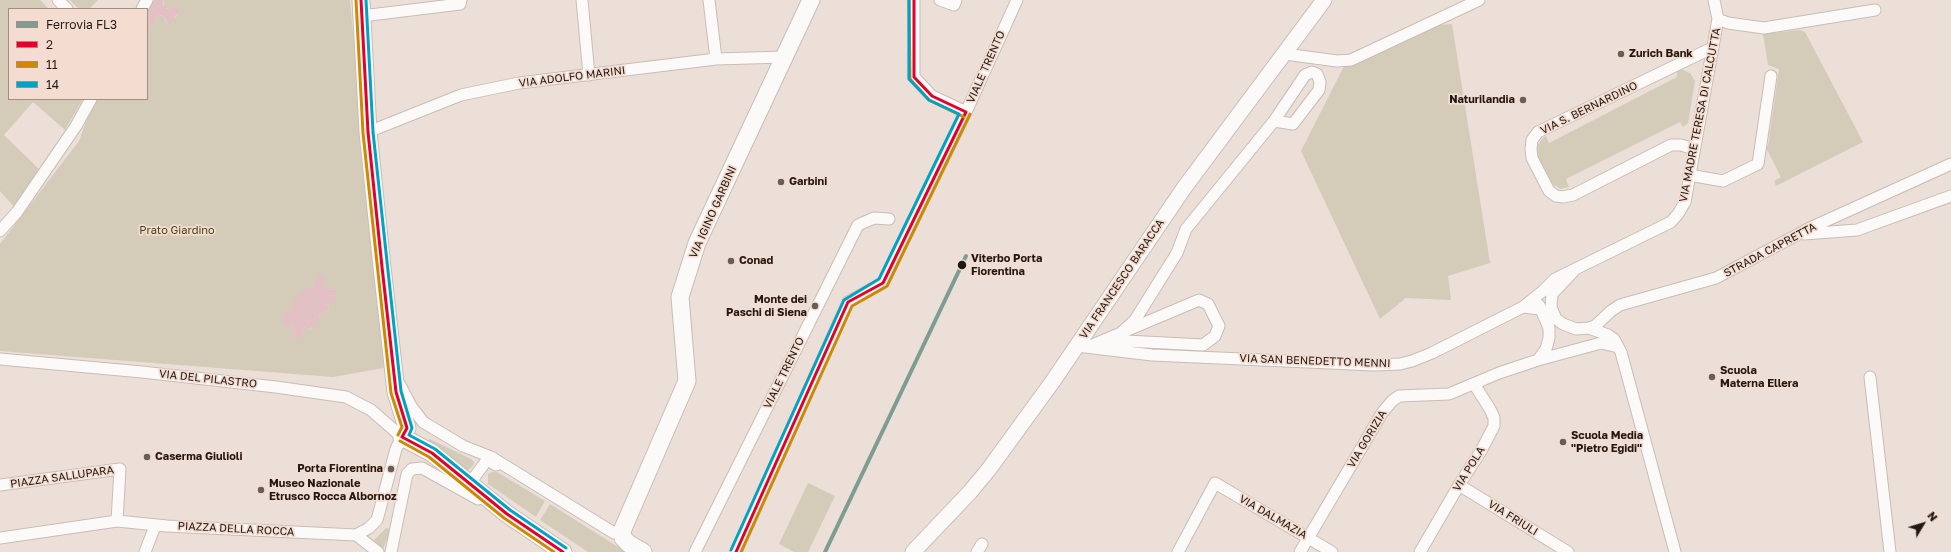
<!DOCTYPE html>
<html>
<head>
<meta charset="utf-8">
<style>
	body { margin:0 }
	#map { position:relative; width:1951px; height:552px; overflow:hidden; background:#ecdfd8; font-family:"Golos Text",sans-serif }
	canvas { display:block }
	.legend { position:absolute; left:8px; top:8px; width:140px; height:92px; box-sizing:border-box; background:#f4ddd0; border:1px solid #a08f85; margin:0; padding:5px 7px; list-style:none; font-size:12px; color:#211914 }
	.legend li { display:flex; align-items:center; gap:8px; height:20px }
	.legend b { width:20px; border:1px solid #a08f85 }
	.north { position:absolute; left:1903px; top:504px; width:40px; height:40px; -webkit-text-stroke:3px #f4ddd0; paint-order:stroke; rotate:52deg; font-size:11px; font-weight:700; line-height:16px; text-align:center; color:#211914 }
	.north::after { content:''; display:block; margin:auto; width:14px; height:18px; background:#211914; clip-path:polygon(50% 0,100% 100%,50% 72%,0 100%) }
</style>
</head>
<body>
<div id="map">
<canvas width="1951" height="552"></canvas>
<ul class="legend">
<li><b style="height:5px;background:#7e9d92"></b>Ferrovia FL3</li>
<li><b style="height:5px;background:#e4002b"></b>2</li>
<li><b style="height:5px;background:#cc8a04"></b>11</li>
<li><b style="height:5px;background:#02a2c5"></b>14</li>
</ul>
<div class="north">N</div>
</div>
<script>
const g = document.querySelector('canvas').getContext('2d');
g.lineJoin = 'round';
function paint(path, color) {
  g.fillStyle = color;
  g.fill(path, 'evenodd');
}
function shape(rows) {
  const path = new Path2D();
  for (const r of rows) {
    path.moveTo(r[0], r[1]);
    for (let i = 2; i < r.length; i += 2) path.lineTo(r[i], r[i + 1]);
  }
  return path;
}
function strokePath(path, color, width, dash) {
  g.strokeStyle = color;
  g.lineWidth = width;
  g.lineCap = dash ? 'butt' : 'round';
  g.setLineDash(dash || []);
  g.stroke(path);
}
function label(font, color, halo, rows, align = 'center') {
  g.font = font + ' "Golos Text",sans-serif';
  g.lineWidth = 3.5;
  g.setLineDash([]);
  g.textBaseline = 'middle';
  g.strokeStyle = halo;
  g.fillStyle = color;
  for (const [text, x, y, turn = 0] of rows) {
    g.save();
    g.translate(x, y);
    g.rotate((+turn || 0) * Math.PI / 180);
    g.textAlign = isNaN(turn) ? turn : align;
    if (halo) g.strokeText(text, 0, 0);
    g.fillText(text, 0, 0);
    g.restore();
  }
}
const green = shape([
	[0,0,40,0,49,9,9,9,9,99,83,99,65,130,33,102,4,135,41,171,16,209,0,191],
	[70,0,98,0,89,9,79,9],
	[163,0,350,0,384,368,333,377,0,351,0,244,79,141,94,99,147,99,147,33,159,15,163,16,167,23,177,16,171,9,165,8],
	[324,282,325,287,329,290,335,289,327,303,329,308,328,311,320,314,319,318,310,330,305,327,302,328,303,335,292,334,294,327,291,325,293,307,315,287],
	[1452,24,1490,263,1448,276,1451,300,1406,298,1380,319,1301,151,1344,66,1426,26],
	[1799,30,1805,32,1863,142,1776,186,1774,181,1781,177,1766,148,1768,146,1779,69,1768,65,1763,34],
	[1681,69,1690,73,1695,81,1688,123,1683,127,1680,122,1566,179,1569,187,1561,189,1552,184,1536,153,1538,145,1542,139,1546,136,1549,143,1677,77,1677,70],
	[430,439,471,459,474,462,473,466,467,471,428,441],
	[492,472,497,472,545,501,536,517,488,484,488,474],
	[808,483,835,496,808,552,794,552,779,544],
	[550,504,626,552,588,552,540,520],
	[386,528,390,529,390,531,383,549,374,540]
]);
const water = shape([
	[154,0,163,0,163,4,167,9,176,7,180,10,169,25,163,16,159,15,147,33,147,11],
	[319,275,324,276,325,287,329,290,335,289,337,298,334,303,327,303,329,308,328,311,320,314,318,322,309,330,305,327,302,328,303,335,302,338,296,338,292,334,294,327,291,325,284,326,282,319,285,310,292,309,293,307,291,304,292,301,309,286,315,287,314,282]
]);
const street = shape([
	[58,0,67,9],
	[582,0,589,75],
	[709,0,716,59],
	[914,0,914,77,932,96,966,112],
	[940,0,954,5,956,0],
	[142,9,147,0],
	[362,16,460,4,461,0],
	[1718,19,1728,23,1764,28,1875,10],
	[1285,54,1337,61,1351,60,1479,0],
	[368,132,461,95,519,83,716,59,784,57],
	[1694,149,1681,145,1671,145,1573,195,1563,197,1556,196,1549,191,1532,158,1531,149,1532,140,1538,132,1712,48],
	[1689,175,1723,181,1758,164,1771,76],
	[0,231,17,212,76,126,91,99],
	[1804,234,1857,230,1951,196],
	[1573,272,1552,294,1551,307,1556,319,1563,324,1576,329,1589,328,1595,326,1611,311,1620,305,1716,278,1810,228,1951,164],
	[1523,307,1543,291,1555,279,1671,222,1678,214,1685,202,1718,19,1714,0],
	[1589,328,1608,335,1614,339,1621,352,1675,552],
	[1122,332,1135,320,1177,253,1186,229,1274,121,1293,124,1319,90,1320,82,1317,74,1312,72,1305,75,1274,121],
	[1077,346,1152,355,1374,365,1400,364,1412,361,1432,353,1523,307,1540,309,1554,315],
	[1090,346,1199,300,1208,304,1219,326,1215,336,1203,345,1107,340],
	[0,359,142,372,276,387,346,397,371,410,402,437,396,449,377,520,369,528,356,535,167,526,117,521,0,538],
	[1538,360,1546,349,1549,338,1549,328,1539,305],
	[1870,377,1890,552],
	[400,385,411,406,423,422,463,446,491,457,614,533,622,531],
	[470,483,487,460,496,465],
	[0,485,120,469,117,521],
	[1459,485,1568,552],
	[356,535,378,552],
	[145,552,155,526],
	[391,552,407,474,412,469,422,468,478,499],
	[695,552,858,225,874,218,889,219],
	[736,552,848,302,883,283,966,112,1017,0],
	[977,552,982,544],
	[1178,552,1215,483,1332,552],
	[1300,552,1382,413,1392,401,1399,396,1449,394,1499,373,1538,360,1601,343,1618,347],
	[1420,552,1459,485,1481,451,1494,426,1494,418,1490,409,1474,384]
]);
const secondary = shape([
	[913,552,970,492,989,469,1053,381,1184,188,1324,0]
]);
const primary = shape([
	[361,0,368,132,382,267,396,392,407,428,402,437,432,453,507,514,563,552],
	[643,552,629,544,623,538,622,531,687,381,680,297,697,243,811,0]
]);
const bus1 = shape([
	[361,0,368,132,382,267,396,392,407,428,402,437],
	[914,0,914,77,932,96,966,112],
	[402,437,432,453,507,514,563,552],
	[736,552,848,302,883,283,966,112]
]);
const bus2 = shape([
	[356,0,363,133,391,393,402,427,398,435],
	[909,0,910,79,929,100,964,117],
	[400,441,429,457,504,518,554,552],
	[741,552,852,306,887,286,970,114]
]);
const bus3 = shape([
	[366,0,373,132,401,391,412,428,409,435,435,449,510,510,566,548],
	[731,550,844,300,879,279,959,114,929,100,909,79,909,0]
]);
const rail1 = shape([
	[825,552,966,256]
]);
const markers = [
	[1621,54,4,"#685e59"],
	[1523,100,4,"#685e59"],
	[781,182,4,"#685e59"],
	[731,261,4,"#685e59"],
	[962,265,5,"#211914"],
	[815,306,4,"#685e59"],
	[1712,377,4,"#685e59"],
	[1563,442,4,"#685e59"],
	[147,457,4,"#685e59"],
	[391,469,4,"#685e59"],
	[261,490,4,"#685e59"]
];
const poiNames = [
	["Zurich Bank",1629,54],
	["Naturilandia",1515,100,"right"],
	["Garbini",789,182],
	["Conad",739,261],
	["Monte dei",807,300,"right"],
	["Paschi di Siena",807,313,"right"],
	["Scuola",1720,371],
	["Materna Ellera",1720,384],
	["Scuola Media",1571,436],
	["\"Pietro Egidi\"",1571,449],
	["Caserma Giulioli",155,457],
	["Porta Fiorentina",383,469,"right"],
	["Museo Nazionale",269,484],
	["Etrusco Rocca Albornoz",269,497]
];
const streetNames = [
	["VIALE TRENTO",986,67,-66],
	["VIA ADOLFO MARINI",572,77,-7],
	["VIA S. BERNARDINO",1589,108,-26],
	["VIA MADRE TERESA DI CALCUTTA",1700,115,-79],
	["VIA IGINO GARBINI",713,212,-66],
	["STRADA CAPRETTA",1770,250,-28],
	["VIA FRANCESCO BARACCA",1122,279,-56],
	["VIA SAN BENEDETTO MENNI",1315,361,2],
	["VIALE TRENTO",784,373,-64],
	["VIA DEL PILASTRO",208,379,6],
	["VIA GORIZIA",1367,439,-59],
	["VIA POLA",1469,469,-58],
	["PIAZZA SALLUPARA",62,477,-8],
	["VIA DALMAZIA",1273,517,30],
	["VIA FRIULI",1513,518,32],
	["PIAZZA DELLA ROCCA",236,529,3]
];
const parkNames = [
	["Prato Giardino",177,231]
];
const stopNames = [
	["Viterbo Porta",971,259],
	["Fiorentina",971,272]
];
paint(green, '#d4ccb9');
paint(water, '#e2c0c4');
strokePath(street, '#c7bdb7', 13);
strokePath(secondary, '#c7bdb7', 17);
strokePath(primary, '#c7bdb7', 19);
strokePath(street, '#fcfaf9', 11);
strokePath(secondary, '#fcfaf9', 15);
strokePath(primary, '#fcfaf9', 17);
strokePath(bus1, '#e4002b', 3);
strokePath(bus2, '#cc8a04', 3);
strokePath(bus3, '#02a2c5', 3);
strokePath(rail1, '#7e9d92', 4);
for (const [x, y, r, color] of markers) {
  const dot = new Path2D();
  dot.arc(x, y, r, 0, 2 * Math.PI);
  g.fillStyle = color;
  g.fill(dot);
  strokePath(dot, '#f4ddd0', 1.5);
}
label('bold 11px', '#211914', '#f4ddd0', poiNames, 'left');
label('11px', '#211914', '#f4ddd0', streetNames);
label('11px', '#474213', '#f4ddd0', parkNames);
label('bold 11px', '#211914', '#f4ddd0', stopNames, 'left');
</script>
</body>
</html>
